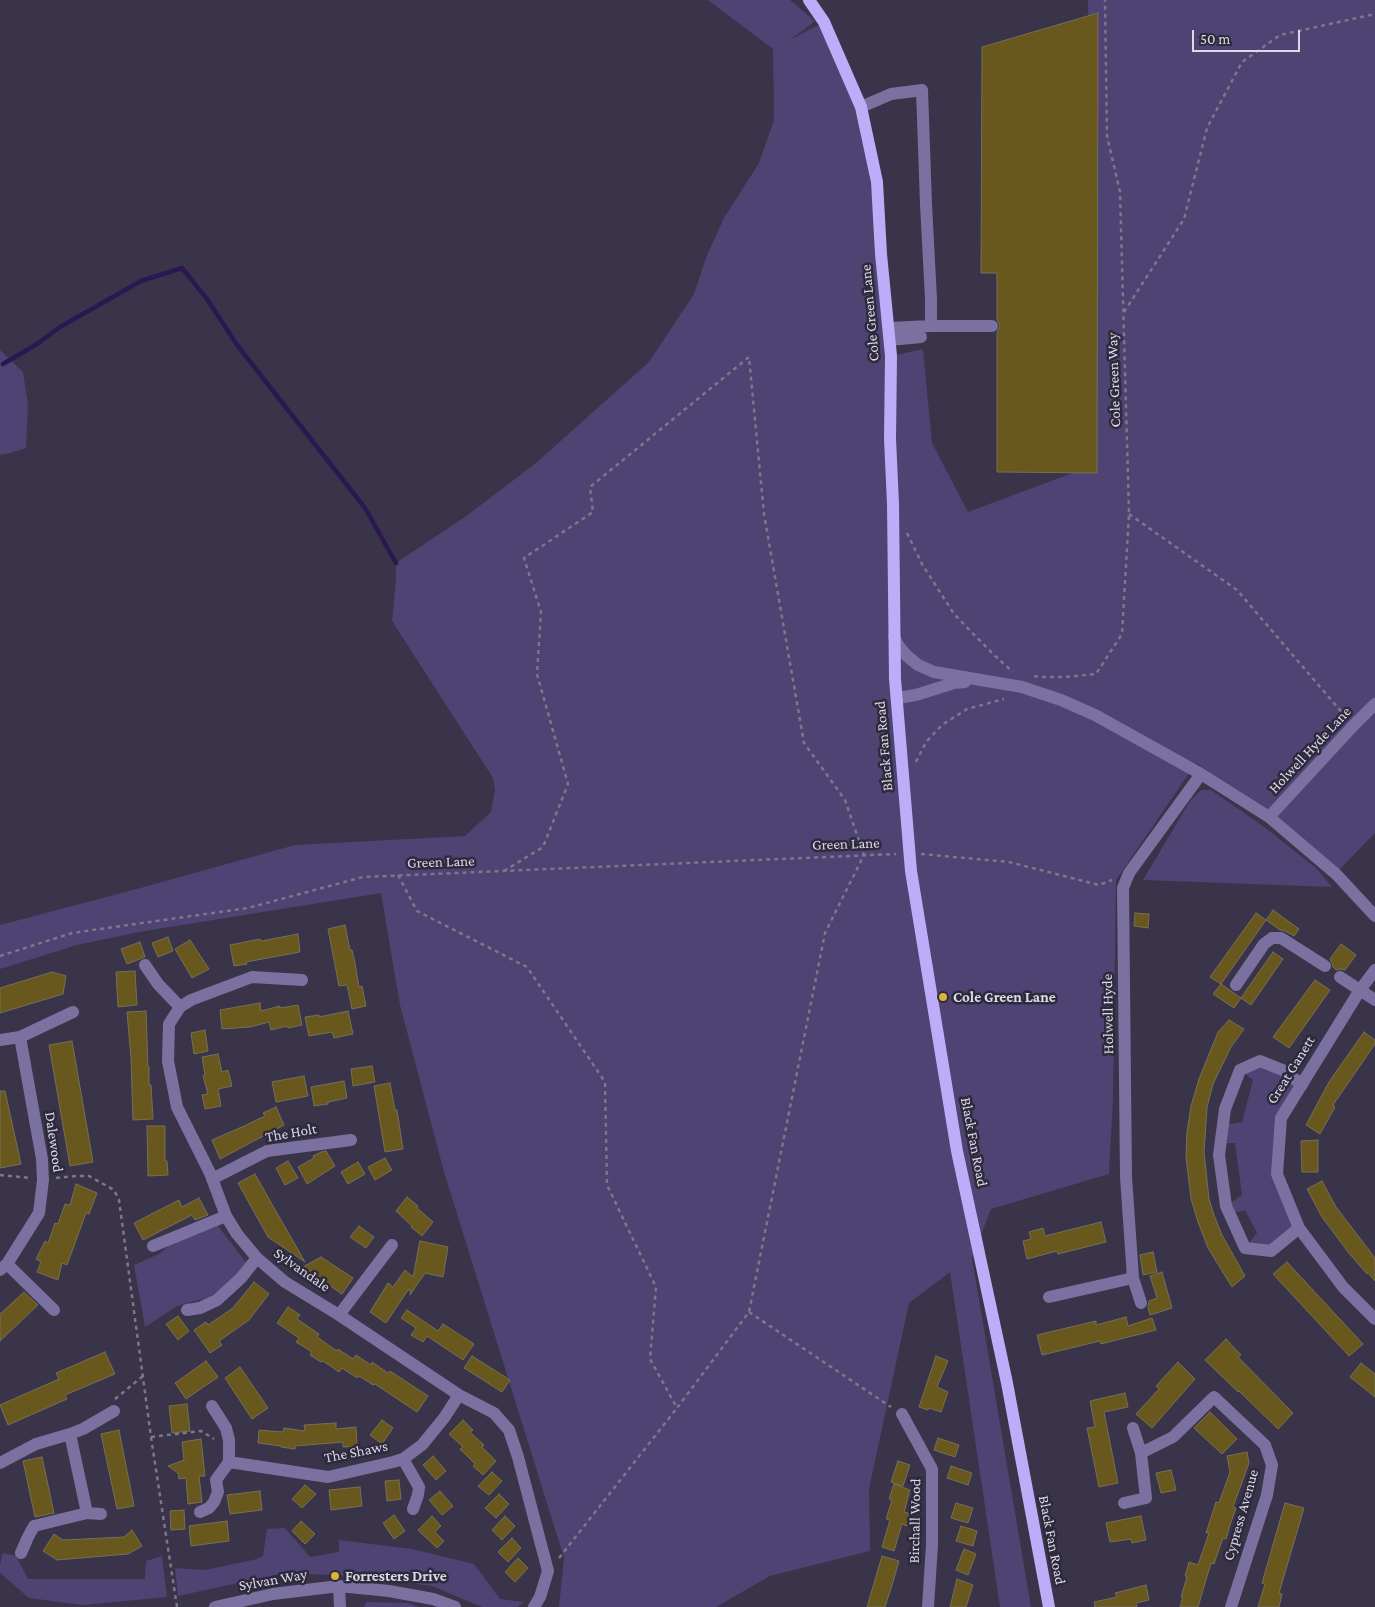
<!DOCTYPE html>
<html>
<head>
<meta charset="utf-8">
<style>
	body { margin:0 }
	#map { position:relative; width:1375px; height:1607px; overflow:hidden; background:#393449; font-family:"Crimson Pro",serif }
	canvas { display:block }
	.scale { position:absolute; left:1192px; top:30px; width:108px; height:22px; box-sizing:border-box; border:2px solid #dcd9e6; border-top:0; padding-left:6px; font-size:15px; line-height:18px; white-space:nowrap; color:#dcd9e6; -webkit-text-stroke:4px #2e2a3e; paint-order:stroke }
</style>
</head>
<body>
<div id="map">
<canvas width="1375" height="1607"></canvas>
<div class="scale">50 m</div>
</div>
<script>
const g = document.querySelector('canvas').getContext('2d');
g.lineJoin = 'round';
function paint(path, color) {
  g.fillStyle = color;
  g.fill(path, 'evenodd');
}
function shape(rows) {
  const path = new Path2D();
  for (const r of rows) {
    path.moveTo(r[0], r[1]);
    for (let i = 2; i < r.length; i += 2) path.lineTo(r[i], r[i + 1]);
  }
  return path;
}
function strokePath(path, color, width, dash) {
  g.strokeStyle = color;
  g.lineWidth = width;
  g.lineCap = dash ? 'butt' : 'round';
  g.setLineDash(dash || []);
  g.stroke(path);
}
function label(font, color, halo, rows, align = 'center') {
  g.font = font + ' "Crimson Pro",serif';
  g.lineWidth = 5;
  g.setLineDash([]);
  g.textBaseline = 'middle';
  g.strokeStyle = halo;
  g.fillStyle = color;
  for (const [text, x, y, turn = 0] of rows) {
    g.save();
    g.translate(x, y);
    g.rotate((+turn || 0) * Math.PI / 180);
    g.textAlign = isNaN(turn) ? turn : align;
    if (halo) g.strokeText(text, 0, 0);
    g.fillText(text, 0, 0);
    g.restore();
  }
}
const green = shape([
	[708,0,790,0,815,21,790,40,824,22,861,107,892,356,923,349,932,443,968,512,1094,465,1088,0,1375,0,1375,833,1339,870,1263,809,1196,763,1116,880,1113,1098,1109,1174,991,1209,972,1258,1031,1607,1000,1607,950,1272,909,1303,869,1489,870,1551,770,1576,716,1607,559,1607,564,1558,444,1172,400,1005,381,893,139,932,77,945,0,969,0,925,133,890,295,845,465,836,491,812,495,790,493,778,392,621,396,580,396,563,465,517,536,463,649,362,694,294,707,255,724,218,759,163,774,120,773,49],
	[0,350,23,372,28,405,26,448,10,453,0,455],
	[1201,790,1211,790,1263,826,1316,868,1332,887,1143,880,1190,801],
	[1260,1061,1302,1085,1281,1118,1277,1174,1299,1228,1271,1251,1245,1248,1257,1233,1245,1210,1230,1214,1226,1206,1242,1195,1235,1143,1221,1143,1223,1125,1242,1122,1253,1080,1240,1070],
	[218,1226,248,1265,219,1291,207,1298,177,1306,145,1327,134,1265,159,1254,172,1243],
	[285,1528,310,1557,339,1552,339,1540,412,1549,474,1564,500,1599,523,1602,518,1607,482,1607,432,1586,353,1576,284,1573,178,1596,175,1568,205,1570,257,1559,263,1556,267,1529],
	[3,1553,16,1556,28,1579,145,1579,146,1561,162,1556,167,1597,83,1605,29,1598,0,1573,0,1564],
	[366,1602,408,1603,419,1607,364,1607]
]);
const stream = shape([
	[3,364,37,344,60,327,141,281,182,268,207,299,237,345,365,508,396,563]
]);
const building = shape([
	[1098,13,1097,473,997,472,997,332,1000,326,997,320,997,273,981,273,982,47,1098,13],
	[1273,910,1299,929,1294,936,1285,931,1280,930,1266,920,1273,910],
	[1135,913,1149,914,1148,928,1134,926,1135,913],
	[1256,913,1266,920,1221,984,1210,977,1256,913],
	[345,925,350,950,352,950,355,963,359,987,362,986,366,1006,352,1009,347,985,339,986,328,929,345,925],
	[298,934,300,952,246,962,247,964,234,966,230,945,260,939,261,941,298,934],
	[168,937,173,951,158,957,152,943,168,937],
	[190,940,209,969,192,978,175,949,190,940],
	[140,942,145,957,127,964,121,949,140,942],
	[1341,944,1356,955,1345,970,1341,969,1336,970,1333,967,1332,963,1330,959,1341,944],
	[1273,952,1283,959,1251,1005,1241,998,1273,952],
	[135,971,137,1005,118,1007,116,972,135,971],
	[52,972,66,976,63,994,0,1013,0,988,52,972],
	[1315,980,1330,990,1289,1048,1273,1037,1315,980],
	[1221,984,1241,998,1234,1008,1213,994,1221,984],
	[260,1003,261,1011,280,1006,280,1008,298,1005,302,1025,288,1028,287,1026,271,1030,269,1022,250,1027,222,1029,220,1010,260,1003],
	[146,1011,148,1067,149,1067,149,1085,151,1085,153,1119,133,1120,131,1058,127,1012,146,1011],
	[348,1011,353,1034,334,1038,332,1032,309,1036,305,1017,319,1015,319,1017,348,1011],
	[1229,1020,1244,1029,1231,1047,1213,1084,1207,1107,1204,1152,1209,1199,1214,1215,1222,1235,1245,1276,1232,1287,1208,1248,1198,1222,1191,1199,1186,1157,1187,1132,1191,1106,1199,1079,1218,1032,1229,1020],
	[205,1030,208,1051,194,1054,191,1033,205,1030],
	[1364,1032,1375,1040,1375,1044,1333,1105,1335,1107,1320,1134,1306,1125,1329,1082,1364,1032],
	[72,1041,93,1162,70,1166,49,1045,72,1041],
	[218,1054,222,1072,228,1070,232,1086,218,1089,221,1106,205,1109,202,1095,208,1094,203,1076,205,1075,202,1057,218,1054],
	[372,1066,375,1082,353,1086,351,1069,372,1066],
	[304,1076,308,1096,276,1102,272,1082,304,1076],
	[344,1081,347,1098,328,1102,328,1104,314,1106,311,1087,344,1081],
	[390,1083,395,1110,397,1110,403,1149,385,1152,374,1086,390,1083],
	[0,1091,5,1091,21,1164,0,1168,0,1091],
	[276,1107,284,1125,220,1159,212,1140,244,1126,265,1116,263,1113,276,1107],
	[147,1126,165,1126,165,1161,167,1161,168,1175,148,1176,147,1126],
	[1318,1140,1318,1172,1302,1172,1301,1141,1318,1140],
	[326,1151,335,1166,307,1184,298,1167,314,1158,313,1156,321,1152,326,1151],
	[385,1158,392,1170,375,1180,368,1167,385,1158],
	[288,1161,298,1178,285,1185,276,1168,288,1161],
	[358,1162,365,1174,348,1184,341,1172,358,1162],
	[255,1174,273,1206,305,1262,268,1237,238,1183,255,1174],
	[1322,1181,1336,1207,1375,1258,1375,1281,1368,1273,1367,1274,1348,1252,1322,1217,1307,1189,1322,1181],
	[76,1184,97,1193,89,1214,86,1213,67,1265,62,1263,58,1280,37,1272,41,1262,36,1259,45,1241,48,1243,55,1223,58,1224,65,1204,70,1205,76,1184],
	[407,1197,418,1206,417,1208,433,1222,422,1236,411,1227,412,1226,396,1211,407,1197],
	[199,1198,208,1215,195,1220,192,1215,143,1240,134,1223,179,1200,182,1207,199,1198],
	[1101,1222,1106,1242,1058,1254,1057,1251,1027,1259,1023,1241,1031,1239,1029,1232,1043,1228,1045,1236,1101,1222],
	[359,1226,374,1237,366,1248,350,1237,359,1226],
	[420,1241,448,1247,443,1277,425,1273,410,1295,411,1291,408,1290,386,1323,370,1312,388,1283,393,1287,405,1270,413,1277,420,1241],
	[1153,1252,1157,1272,1143,1275,1140,1255,1153,1252],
	[321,1257,353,1278,342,1294,303,1267,321,1257],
	[1287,1262,1363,1344,1349,1356,1273,1274,1287,1262],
	[1162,1272,1172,1308,1150,1315,1148,1307,1149,1301,1157,1298,1150,1276,1162,1272],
	[254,1282,269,1294,249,1320,219,1341,222,1345,210,1353,194,1330,206,1322,208,1325,233,1308,254,1282],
	[24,1292,38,1305,0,1341,0,1314,24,1292],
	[288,1307,300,1315,297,1319,319,1334,317,1337,337,1351,338,1349,353,1359,356,1355,371,1365,372,1362,388,1373,390,1371,428,1396,417,1412,375,1384,373,1385,359,1376,357,1378,342,1368,339,1372,323,1361,321,1362,310,1355,312,1352,296,1342,299,1338,277,1323,288,1307],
	[407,1310,438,1331,443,1324,474,1344,463,1360,427,1336,423,1342,411,1335,416,1328,401,1318,407,1310],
	[178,1316,189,1331,178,1340,166,1324,178,1316],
	[1126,1317,1128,1326,1152,1318,1156,1330,1101,1344,1100,1341,1042,1355,1037,1335,1096,1321,1096,1325,1126,1317],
	[1226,1339,1241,1355,1238,1357,1293,1413,1278,1429,1239,1391,1238,1392,1205,1360,1226,1339],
	[105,1352,115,1374,65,1395,67,1399,8,1425,0,1405,59,1379,56,1373,105,1352],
	[472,1356,510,1380,502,1392,464,1368,472,1356],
	[936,1356,948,1361,937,1387,948,1392,941,1412,929,1408,928,1410,919,1407,936,1356],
	[206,1361,218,1377,186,1399,175,1383,206,1361],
	[1178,1362,1195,1379,1152,1428,1136,1414,1159,1389,1156,1386,1178,1362],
	[1361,1363,1375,1374,1375,1397,1350,1377,1361,1363],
	[240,1367,268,1408,252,1419,225,1378,240,1367],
	[1125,1393,1128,1407,1104,1412,1118,1483,1099,1487,1087,1428,1095,1427,1090,1401,1125,1393],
	[187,1404,190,1431,172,1433,169,1406,187,1404],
	[1210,1412,1237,1439,1222,1454,1194,1428,1210,1412],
	[382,1420,393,1428,382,1444,370,1435,382,1420],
	[463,1420,473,1430,470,1432,484,1445,482,1447,496,1461,483,1475,473,1466,475,1464,460,1449,463,1447,449,1434,463,1420],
	[336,1423,336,1429,356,1427,357,1446,343,1447,343,1442,295,1446,295,1449,281,1447,281,1446,258,1443,259,1430,283,1432,284,1428,305,1431,304,1425,336,1423],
	[119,1430,134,1506,117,1509,101,1434,119,1430],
	[938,1438,959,1445,955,1457,934,1450,938,1438],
	[201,1439,205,1476,199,1476,202,1502,188,1504,186,1478,179,1479,178,1473,168,1466,184,1460,182,1442,201,1439],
	[1247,1452,1249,1463,1233,1507,1236,1508,1230,1525,1226,1539,1223,1538,1214,1564,1211,1563,1198,1607,1180,1607,1183,1597,1181,1597,1187,1577,1185,1576,1189,1562,1198,1565,1209,1533,1206,1533,1216,1502,1219,1503,1230,1472,1227,1456,1247,1452],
	[433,1456,446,1471,436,1480,423,1465,433,1456],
	[42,1457,54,1513,35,1517,23,1461,42,1457],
	[898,1461,910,1465,903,1486,891,1482,898,1461],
	[951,1466,972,1473,968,1485,947,1478,951,1466],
	[1171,1470,1176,1490,1161,1493,1156,1473,1171,1470],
	[492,1472,502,1481,489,1495,478,1486,492,1472],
	[399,1480,401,1499,387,1501,385,1481,399,1480],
	[894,1484,910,1490,904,1512,911,1514,907,1526,902,1524,894,1551,882,1547,890,1520,886,1519,892,1500,889,1499,894,1484],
	[305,1485,316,1494,302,1508,292,1499,305,1485],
	[360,1487,362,1506,331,1510,329,1490,360,1487],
	[260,1491,262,1510,230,1514,227,1495,260,1491],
	[440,1491,453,1506,442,1515,429,1500,440,1491],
	[499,1494,509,1504,496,1518,485,1508,499,1494],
	[956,1503,973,1508,968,1523,951,1518,956,1503],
	[1285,1503,1304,1508,1279,1593,1282,1594,1279,1607,1258,1607,1265,1584,1262,1583,1285,1503],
	[184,1510,185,1529,171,1530,170,1511,184,1510],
	[394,1515,405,1531,394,1539,383,1523,394,1515],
	[432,1516,441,1526,435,1532,444,1541,437,1548,418,1530,432,1516],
	[505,1516,515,1526,502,1540,492,1530,505,1516],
	[1141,1516,1146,1540,1132,1543,1131,1539,1110,1542,1106,1523,1141,1516],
	[227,1521,229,1541,191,1546,189,1526,227,1521],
	[301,1521,315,1534,305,1544,292,1531,301,1521],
	[961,1526,977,1531,973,1546,956,1541,961,1526],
	[132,1530,142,1546,128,1554,57,1560,43,1551,54,1534,63,1540,124,1537,132,1530],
	[512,1538,521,1548,508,1562,498,1552,512,1538],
	[964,1549,976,1554,968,1575,956,1570,964,1549],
	[882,1556,899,1561,893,1582,885,1607,867,1607,882,1556],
	[518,1558,528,1568,515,1582,505,1572,518,1558],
	[957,1579,973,1585,966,1607,950,1607,957,1579],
	[1146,1585,1149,1600,1136,1603,1137,1607,1095,1607,1094,1602,1117,1597,1115,1593,1146,1585]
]);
const path = shape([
	[1124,312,1184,219,1207,128,1242,62,1280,35,1375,14],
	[1129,514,1237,590,1345,716],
	[907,533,922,564,954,614,994,655,1013,672],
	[1034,676,1040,677,1065,677,1096,674,1122,634,1129,514,1120,192,1107,136,1105,0],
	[916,762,926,742,942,725,967,709,1004,699],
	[921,854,1009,862,1099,885,1112,880],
	[398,875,417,911,527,967,605,1082,607,1185,656,1287,650,1359,677,1408,749,1312,825,933,864,855,845,800,804,743,764,514,749,357,590,487,593,512,524,558,541,612,537,674,568,784,543,847,504,871],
	[0,956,72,933,248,908,363,877,896,854],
	[0,1175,31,1178],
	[56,1178,76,1176,89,1176,114,1190,119,1200,151,1437,177,1607],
	[749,1312,891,1407],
	[115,1399,143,1376],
	[151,1437,201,1431,214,1439],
	[559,1558,677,1408]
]);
const minor = shape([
	[861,107,891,94,922,90,926,204,931,299,931,326,992,326],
	[889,328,931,326],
	[890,340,921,337],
	[894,637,898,645,907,656,918,665,934,672,1022,687,1061,700,1095,715,1201,774,1269,817,1336,874,1375,916],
	[897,698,916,695,954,683,965,682],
	[1269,817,1353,726,1375,704],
	[145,965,158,984,180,1007],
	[1375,970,1360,990,1281,1118,1277,1174,1299,1228,1343,1287,1375,1319],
	[1340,977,1375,1000],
	[302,980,252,977,191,1000,180,1007,169,1024,168,1061,177,1107,210,1173,226,1216,237,1234,257,1258,285,1282,339,1315,459,1395,494,1413,509,1430,518,1457,548,1571,540,1597,534,1607],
	[1236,985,1264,944,1272,938,1281,938,1325,966],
	[20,1037,73,1012],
	[0,1040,20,1037,42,1159,43,1180,39,1213,7,1264,0,1270],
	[212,1179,267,1151,351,1140],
	[1299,1228,1271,1251,1245,1248,1226,1206,1219,1155,1225,1109,1240,1070,1260,1061,1285,1071,1302,1085],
	[153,1246,226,1216],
	[7,1264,54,1310],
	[1049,1297,1133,1278],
	[1141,1303,1133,1278,1126,1177,1123,888,1129,873,1201,774],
	[187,1310,200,1308,217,1300,241,1278,257,1258],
	[339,1315,392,1245],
	[902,1414,932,1469,932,1545,928,1607],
	[70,1434,83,1429,114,1411],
	[1141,1453,1173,1437,1214,1397,1265,1445,1272,1465,1267,1495,1231,1607],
	[403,1459,419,1487,418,1495,413,1509],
	[229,1462,328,1477,393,1462,403,1459,422,1445,444,1418,459,1395],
	[0,1463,36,1444,70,1434,87,1513],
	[1124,1503,1146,1498,1141,1453,1133,1428],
	[200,1512,209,1508,214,1502,218,1492,216,1480,229,1462,229,1440,226,1428,212,1406],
	[21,1553,28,1537,34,1526,87,1513,101,1514],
	[339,1586,340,1607],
	[215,1607,273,1594,339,1586,389,1591,433,1599,455,1607]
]);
const major = shape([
	[809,0,824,22,861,107,877,182,881,254,891,356,890,439,893,504,895,679,911,871,957,1151,1007,1383,1049,1607]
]);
const markers = [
	[943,997,5,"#d7b434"],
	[335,1576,5,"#d7b434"]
];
const streetNames = [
	["Cole Green Lane",870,313,-95],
	["Cole Green Way",1114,380,-92],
	["Black Fan Road",884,746,-95],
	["Holwell Hyde Lane",1310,750,-47],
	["Green Lane",846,844,-2],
	["Green Lane",441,862,-2],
	["Holwell Hyde",1108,1014,-91],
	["Great Ganett",1291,1070,-58],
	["The Holt",291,1133,-10],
	["Dalewood",54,1142,82],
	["Black Fan Road",974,1142,79],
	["Sylvandale",302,1270,35],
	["The Shaws",356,1452,-11],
	["Cypress Avenue",1241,1515,-74],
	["Birchall Wood",915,1521,-89],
	["Black Fan Road",1052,1540,79],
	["Sylvan Way",273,1580,-10]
];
const poiNames = [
	["Cole Green Lane",953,997],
	["Forresters Drive",345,1576]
];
paint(green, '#4e4372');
strokePath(stream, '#2b1851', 4.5);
paint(building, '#69581e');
strokePath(building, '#766f58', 1);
strokePath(path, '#7c788a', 2.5, [4, 4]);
strokePath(minor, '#7b71a0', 12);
strokePath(major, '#bdacf8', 12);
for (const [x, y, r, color] of markers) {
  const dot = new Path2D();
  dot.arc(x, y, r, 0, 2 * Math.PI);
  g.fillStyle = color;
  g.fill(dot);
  strokePath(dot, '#2e2a3e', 2);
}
label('15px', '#dcd9e6', '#2e2a3e', streetNames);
label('bold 15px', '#dcd9e6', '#2e2a3e', poiNames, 'left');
</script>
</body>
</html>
